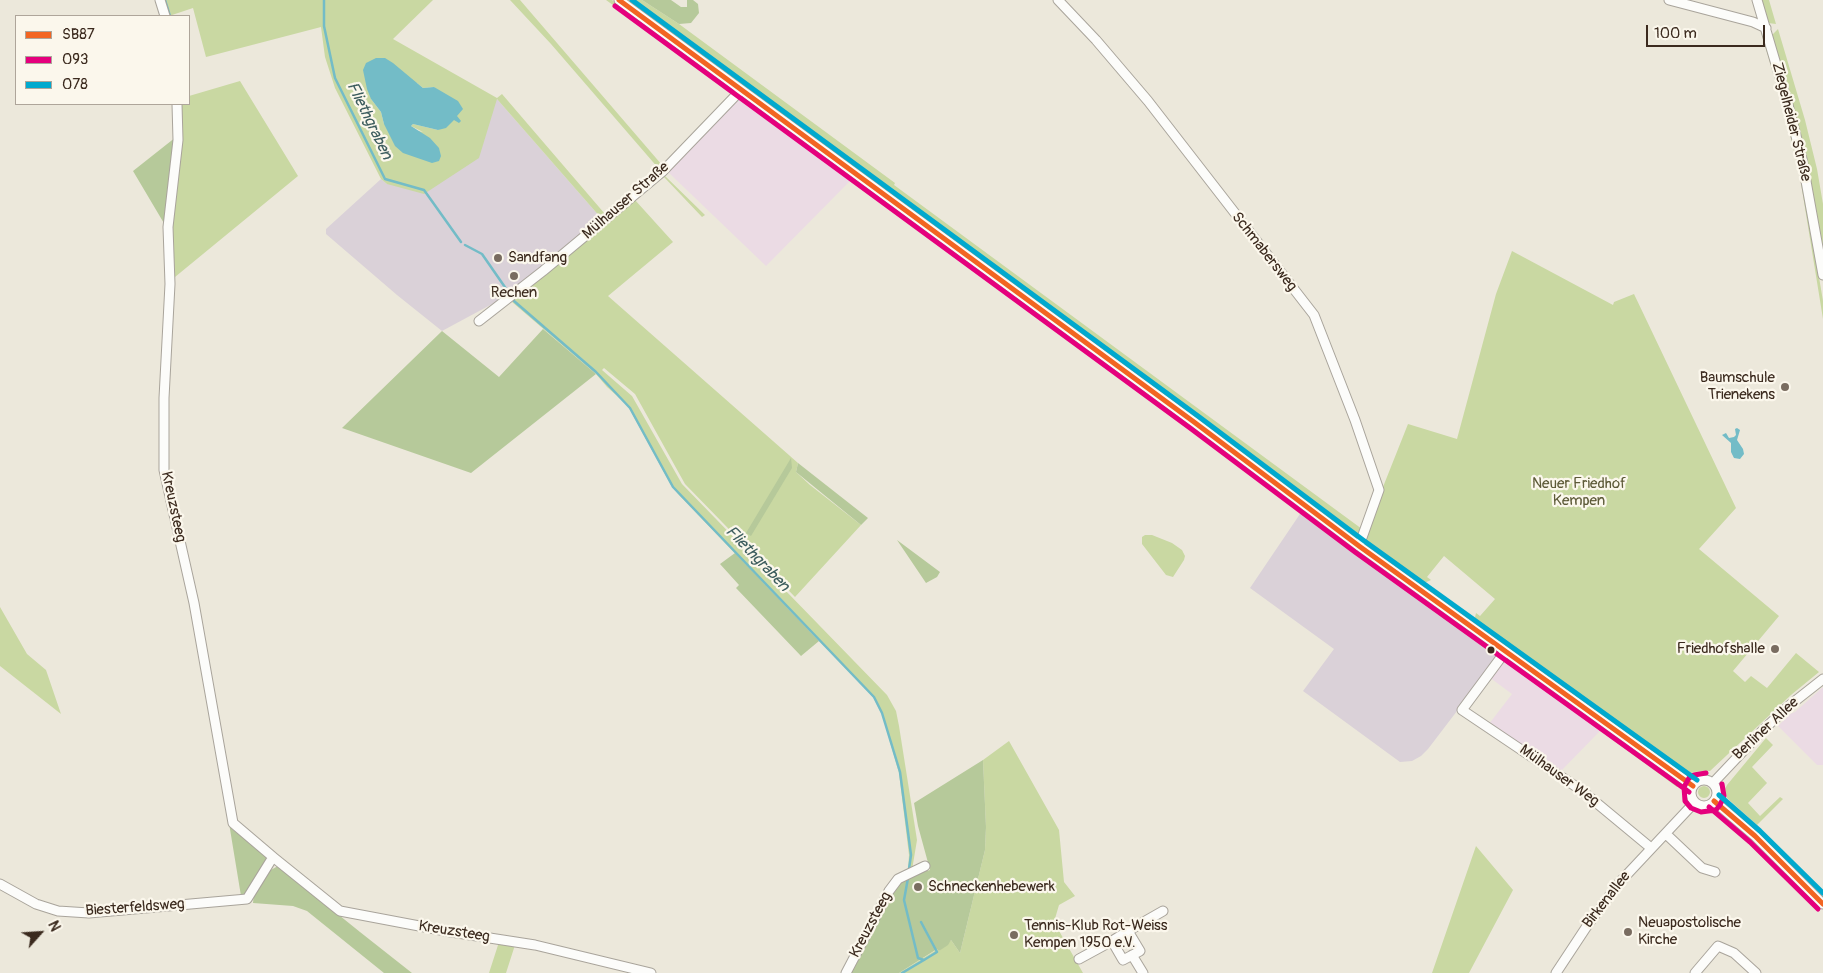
<!DOCTYPE html>
<html>
<head>
<meta charset="utf-8">
<style>
	body { margin:0 }
	#map { position:relative; width:1823px; height:973px; overflow:hidden; background:#ece8db; font-family:Pangolin,sans-serif }
	canvas { display:block }
	.legend { position:absolute; left:15px; top:15px; width:175px; height:90px; box-sizing:border-box; background:#fbf7ec; border:1px solid #aea59a; margin:0; padding:6px 9px; list-style:none; font-size:15px; color:#3b2a1e }
	.legend li { display:flex; align-items:center; gap:10px; height:25px }
	.legend b { width:25px; border:1px solid #aea59a }
	.north { position:absolute; left:15px; top:908px; width:50px; height:50px; -webkit-text-stroke:4px #fbf7ec; paint-order:stroke; rotate:64deg; font-size:14px; font-weight:700; line-height:20px; text-align:center; color:#3b2a1e }
	.north::after { content:''; display:block; margin:auto; width:18px; height:22px; background:#3b2a1e; clip-path:polygon(50% 0,100% 100%,50% 72%,0 100%) }
	.scale { position:absolute; left:1646px; top:25px; width:119px; height:22px; box-sizing:border-box; border:2px solid #3b2a1e; border-top:0; padding-left:6px; font-size:15px; line-height:18px; white-space:nowrap; color:#3b2a1e; -webkit-text-stroke:4px #fbf7ec; paint-order:stroke }
</style>
</head>
<body>
<div id="map">
<canvas width="1823" height="973"></canvas>
<ul class="legend">
<li><b style="height:6px;background:#f26522"></b>SB87</li>
<li><b style="height:6px;background:#e5007d"></b>093</li>
<li><b style="height:6px;background:#00a9ce"></b>078</li>
</ul>
<div class="north">N</div>
<div class="scale">100 m</div>
</div>
<script>
const g = document.querySelector('canvas').getContext('2d');
g.lineJoin = 'round';
function paint(path, color) {
  g.fillStyle = color;
  g.fill(path, 'evenodd');
}
function shape(rows) {
  const path = new Path2D();
  for (const r of rows) {
    if (r.length === 3) {
      path.moveTo(r[0] + r[2], r[1]);
      path.arc(r[0], r[1], r[2], 0, 2 * Math.PI);
      continue;
    }
    path.moveTo(r[0], r[1]);
    for (let i = 2; i < r.length; i += 2) path.lineTo(r[i], r[i + 1]);
  }
  return path;
}
function strokePath(path, color, width, dash) {
  g.strokeStyle = color;
  g.lineWidth = width;
  g.lineCap = dash ? 'butt' : 'round';
  g.setLineDash(dash || []);
  g.stroke(path);
}
function label(font, color, halo, rows, align = 'center') {
  g.font = font + ' Pangolin,sans-serif';
  g.lineWidth = 4.5;
  g.setLineDash([]);
  g.textBaseline = 'middle';
  g.strokeStyle = halo;
  g.fillStyle = color;
  for (const [text, x, y, turn = 0] of rows) {
    g.save();
    g.translate(x, y);
    g.rotate((+turn || 0) * Math.PI / 180);
    g.textAlign = isNaN(turn) ? turn : align;
    if (halo) g.strokeText(text, 0, 0);
    g.fillText(text, 0, 0);
    g.restore();
  }
}
const built = shape([
	[739,97,851,180,766,266,667,171],
	[1503,659,1600,731,1560,772,1489,724,1512,694,1489,677],
	[1823,687,1823,765,1817,765,1778,726,1790,714,1795,712]
]);
const industrial = shape([
	[497,99,601,218,507,296,442,331,397,295,326,234,326,229,381,179,387,184],
	[1302,511,1499,656,1428,749,1421,756,1412,761,1400,762,1303,691,1334,649,1250,588]
]);
const green = shape([
	[164,0,433,0,393,39,497,98,502,94,605,214,659,169,551,44,510,0,520,0,662,165,732,92,606,0,612,0,732,92,730,98,660,170,601,218,497,99,479,158,424,194,387,184,381,179,335,88,325,57,321,27,206,57,193,8,169,16],
	[417,83,423,88,434,87,457,116,438,130,413,124,411,126,423,132,384,124,381,112,371,99],
	[626,0,642,0,679,24,895,183,894,185,1362,529,1357,537],
	[1761,0,1769,0,1776,24,1768,23],
	[1760,29,1764,35,1785,106,1802,176,1823,301,1823,319,1800,177,1784,109],
	[1778,29,1805,120,1817,169,1823,204,1823,254,1797,123,1772,35],
	[240,81,298,176,175,277,172,225,182,104,189,104,189,96],
	[739,97,866,187,1027,305,1493,647,1495,653],
	[664,175,705,215,702,217,663,176,635,200,673,242,608,296,798,463,796,472,810,485,861,525,795,597,685,484,635,394,604,368,602,370,632,396,682,484,887,695,896,711,899,726,917,840,912,870,908,871,909,855,899,773,882,714,874,698,678,494,671,485,629,408,624,402,607,387,596,374,512,302],
	[1512,251,1613,305,1614,302,1634,294,1736,508,1699,549,1779,616,1733,671,1745,682,1751,676,1767,688,1796,653,1819,672,1791,695,1710,771,1693,772,1690,775,1568,691,1474,622,1476,613,1480,616,1495,599,1444,556,1427,577,1431,580,1422,584,1365,542,1381,492,1408,424,1457,439,1496,294],
	[1145,535,1152,535,1172,543,1182,550,1185,556,1184,560,1173,577,1166,575,1142,544,1142,537],
	[0,607,27,654,46,670,61,714,0,666],
	[1508,658,1681,784,1677,787,1503,659],
	[1766,738,1773,745,1752,767,1767,783,1748,803,1760,816,1780,797,1783,799,1757,825,1727,798,1725,789,1727,785],
	[1009,741,1059,830,1064,882,1075,896,1059,905,1054,922,1083,973,899,973,938,949,939,951,951,940,960,953,985,850,986,827,983,760],
	[1704,792,6],
	[1476,846,1513,890,1469,973,1432,973],
	[499,942,515,945,506,973,489,973]
]);
const forest = shape([
	[642,0,671,0,681,7,687,7,687,0,693,0,698,4,699,13,691,23,679,24],
	[176,137,165,225,133,171],
	[543,329,596,374,471,473,342,428,442,331,499,377],
	[791,458,792,468,751,536,746,533],
	[798,463,868,518,861,525,796,472],
	[897,540,940,572,937,577,926,583],
	[735,553,819,641,801,656,736,588,739,585,720,564],
	[983,760,986,827,985,850,960,953,951,940,948,945,939,951,937,949,899,973,849,973,892,892,903,878,930,870,918,826,914,803],
	[228,817,232,829,268,858,251,889,241,896],
	[278,866,360,932,412,973,384,973,307,911,293,906,253,903,254,893,269,871]
]);
const water = shape([
	[376,58,385,58,393,63,423,88,434,87,458,101,463,109,457,116,461,121,459,123,454,120,446,128,438,130,413,124,411,126,430,138,439,148,441,156,439,161,432,163,403,153,395,146,384,124,381,112,371,99,367,89,363,70,366,63],
	[1737,428,1740,430,1737,440,1743,449,1744,454,1740,459,1734,458,1731,452,1731,443,1722,435,1726,433,1729,438,1734,437,1736,435,1735,429]
]);
const stream = shape([
	[165,0,170,16],
	[324,0,324,26,335,78,385,179,424,190,461,242],
	[465,245,482,254,509,293],
	[514,301,596,372,630,408,673,487,874,697,882,713,900,772,911,855,909,869],
	[921,922,937,952,924,960],
	[902,973,924,960,918,958,904,900,908,878]
]);
const minor = shape([
	[160,0,165,16],
	[619,0,1194,422,1359,546,1693,786],
	[1058,0,1096,40,1148,101,1314,315,1355,420,1379,490,1359,546],
	[1669,0,1753,22,1766,28],
	[1757,0,1788,105,1802,159,1823,275],
	[177,104,178,140,168,227,170,284,164,398,164,470,194,603,233,823,273,857],
	[479,321,543,271,663,171,741,90],
	[1505,652,1462,710,1581,790,1651,848],
	[1704,793,13],
	[1713,783,1764,729,1790,705,1823,679],
	[1714,801,1755,836,1823,904],
	[1666,834,1702,868,1715,872],
	[0,884,36,904,58,911,89,913,247,899,273,857,340,911,451,932,535,945,651,973],
	[1128,931,1140,951,1123,960,1112,941,1128,931],
	[1128,931,1163,911],
	[1132,955,1143,973],
	[1079,959,1112,941],
	[846,973,889,891,898,879,925,866],
	[1556,973,1587,926,1619,883,1695,802],
	[1695,973,1718,946,1734,953,1756,973]
]);
const bus1 = shape([
	[619,0,1194,422,1359,546,1693,786],
	[1714,801,1755,836,1823,904]
]);
const bus2 = shape([
	[615,6,1190,428,1355,552,1689,792],
	[1706,773,1694,775,1689,778,1684,787,1685,801,1691,808,1701,812,1716,810,1720,805,1724,796,1722,784],
	[1709,807,1750,842,1818,909]
]);
const bus3 = shape([
	[632,0,1198,416,1363,540,1697,780],
	[1719,795,1760,831,1823,893]
]);
const markers = [
	[498,258,5,"#796c60"],
	[514,276,5,"#796c60"],
	[1785,387,5,"#796c60"],
	[1775,649,5,"#796c60"],
	[1491,650,4.5,"#3b2a1e"],
	[918,887,5,"#796c60"],
	[1628,932,5,"#796c60"],
	[1014,935,5,"#796c60"]
];
const streetNames = [
	["Ziegelheider Straße",1791,122,76],
	["Mülhauser Straße",626,201,-41],
	["Schmabersweg",1264,252,52],
	["Kreuzsteeg",173,507,78],
	["Berliner Allee",1766,729,-43],
	["Mülhauser Weg",1559,776,36],
	["Birkenallee",1607,900,-52],
	["Biesterfeldsweg",135,908,-4],
	["Kreuzsteeg",871,925,-62],
	["Kreuzsteeg",454,932,9]
];
const poiNames = [
	["Sandfang",508,258],
	["Rechen",514,293,"center"],
	["Baumschule",1775,378,"right"],
	["Trienekens",1775,395,"right"],
	["Friedhofshalle",1765,649,"right"],
	["Schneckenhebewerk",928,887],
	["Neuapostolische",1638,923],
	["Kirche",1638,940],
	["Tennis-Klub Rot-Weiss",1024,926],
	["Kempen 1950 e.V.",1024,943]
];
const parkNames = [
	["Neuer Friedhof",1579,484],
	["Kempen",1579,501]
];
const waterNames = [
	["Fliethgraben",369,121,64],
	["Fliethgraben",757,559,46]
];
paint(built, '#ebdbe4');
paint(industrial, '#dad1d8');
paint(green, '#c9d8a2');
paint(forest, '#b6c99a');
paint(water, '#73bcc7');
strokePath(stream, '#73bcc7', 2.5);
strokePath(minor, '#a9a49b', 11);
strokePath(minor, '#fcfcfa', 9);
strokePath(bus1, '#f26522', 5);
strokePath(bus2, '#e5007d', 5);
strokePath(bus3, '#00a9ce', 5);
for (const [x, y, r, color] of markers) {
  const dot = new Path2D();
  dot.arc(x, y, r, 0, 2 * Math.PI);
  g.fillStyle = color;
  g.fill(dot);
  strokePath(dot, '#fbf7ec', 2);
}
label('15px', '#3b2a1e', '#fbf7ec', streetNames);
label('15px', '#3b2a1e', '#fbf7ec', poiNames, 'left');
label('15px', '#5d5a38', '#fbf7ec', parkNames);
label('italic 16px', '#3d5d5e', '#fbf7ec', waterNames);
</script>
</body>
</html>
